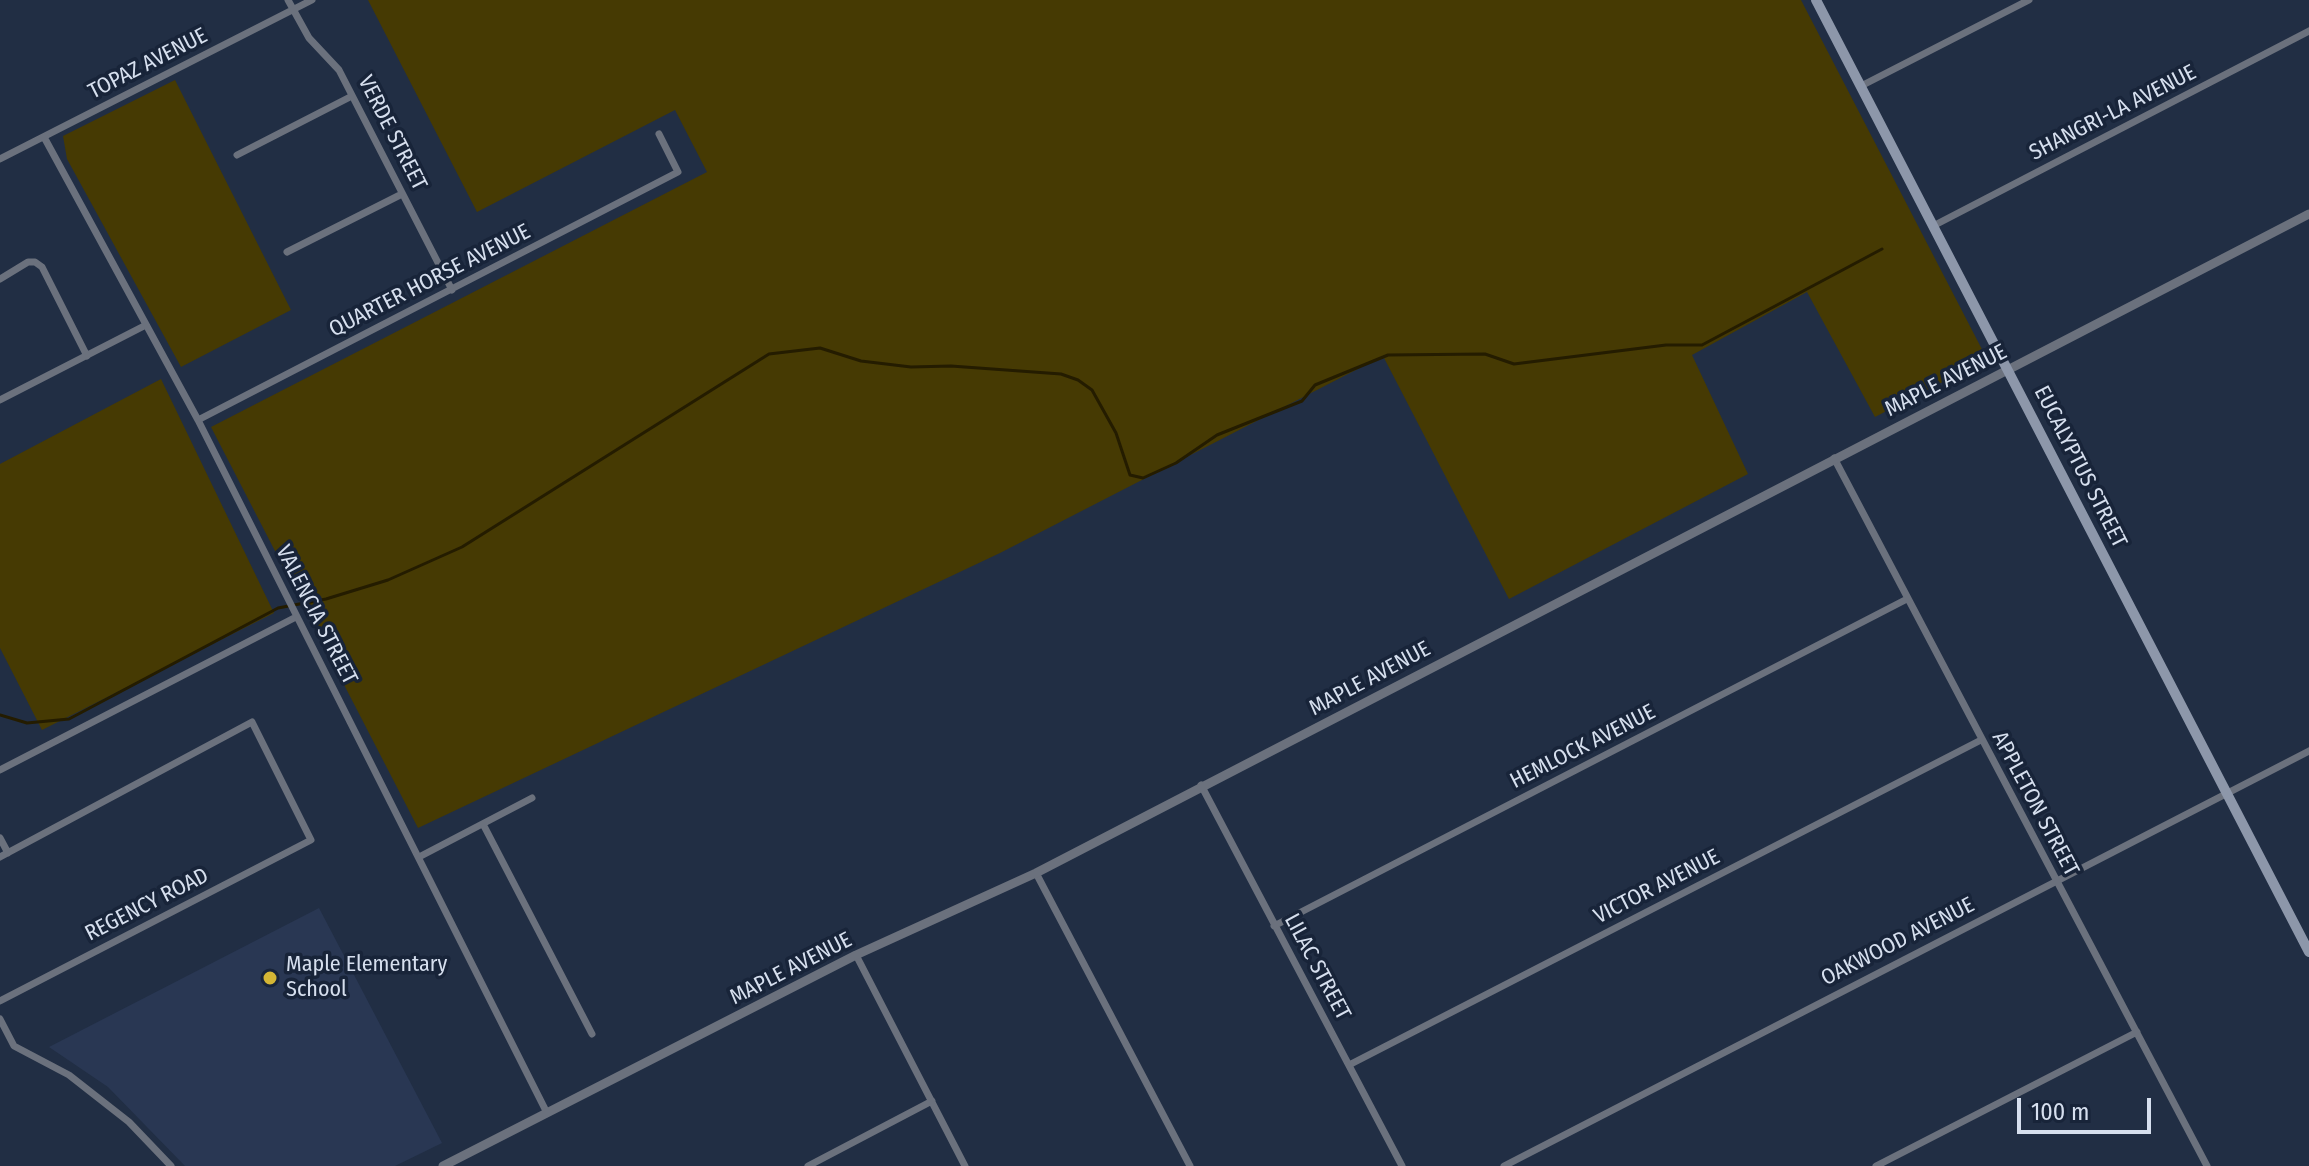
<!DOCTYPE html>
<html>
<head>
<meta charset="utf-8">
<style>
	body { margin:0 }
	#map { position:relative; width:2309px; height:1166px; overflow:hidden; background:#212e44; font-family:"Fira Sans Condensed",sans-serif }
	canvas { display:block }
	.scale { position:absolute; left:2017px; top:1098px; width:134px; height:36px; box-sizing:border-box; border:4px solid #d6dfee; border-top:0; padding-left:10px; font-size:24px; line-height:28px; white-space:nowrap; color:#d6dfee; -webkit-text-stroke:6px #182439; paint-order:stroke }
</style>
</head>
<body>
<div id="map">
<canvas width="2309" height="1166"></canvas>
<div class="scale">100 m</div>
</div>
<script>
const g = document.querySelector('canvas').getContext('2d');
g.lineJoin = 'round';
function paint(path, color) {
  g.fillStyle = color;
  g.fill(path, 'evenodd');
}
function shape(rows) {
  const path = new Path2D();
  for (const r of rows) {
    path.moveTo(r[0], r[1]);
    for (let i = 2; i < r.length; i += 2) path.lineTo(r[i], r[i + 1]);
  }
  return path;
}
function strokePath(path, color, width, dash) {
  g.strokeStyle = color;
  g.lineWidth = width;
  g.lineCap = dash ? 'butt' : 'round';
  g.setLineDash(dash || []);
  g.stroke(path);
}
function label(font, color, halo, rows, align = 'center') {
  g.font = font + ' "Fira Sans Condensed",sans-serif';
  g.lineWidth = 7;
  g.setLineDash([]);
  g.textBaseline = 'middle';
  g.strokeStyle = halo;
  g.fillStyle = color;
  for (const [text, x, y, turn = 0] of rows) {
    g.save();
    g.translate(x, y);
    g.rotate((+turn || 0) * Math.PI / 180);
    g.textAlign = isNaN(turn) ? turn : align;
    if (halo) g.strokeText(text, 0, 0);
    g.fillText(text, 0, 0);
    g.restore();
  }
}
const built = shape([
	[319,908,442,1143,395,1166,185,1166,108,1087,49,1047]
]);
const green = shape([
	[368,0,1801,0,1987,359,1875,417,1807,292,1692,355,1748,474,1509,599,1383,356,1000,553,418,828,211,427,707,172,675,110,477,212],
	[175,80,291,310,181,367,67,159,63,136],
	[161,379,274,613,42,730,0,648,0,464]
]);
const stream = shape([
	[0,715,27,723,69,719,278,608,326,599,388,580,462,547,769,354,820,348,861,361,911,367,951,366,1061,374,1078,380,1092,390,1116,433,1130,475,1143,478,1176,463,1217,435,1302,401,1315,385,1388,355,1485,354,1514,364,1666,345,1702,345,1882,249]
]);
const minor = shape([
	[288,0,309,38,339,70,452,290],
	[1861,86,2029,0],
	[44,137,198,420,547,1113],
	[237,155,352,96],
	[0,159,312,0],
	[1933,226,2309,31],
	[287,252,402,194],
	[0,279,28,262,35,262,42,267,87,356],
	[0,400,144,326],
	[198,420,678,172,659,134],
	[1834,458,2207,1166],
	[0,770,296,617],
	[1201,785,1402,1166],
	[483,824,592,1034],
	[0,838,8,853],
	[0,857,252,722,311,840,0,1001],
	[419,857,532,798],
	[1036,873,1190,1166],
	[1274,926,1907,599],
	[856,955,965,1166],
	[0,1019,14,1046,69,1075,129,1122,171,1166],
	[1349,1065,1981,740],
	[808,1166,932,1101],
	[1504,1166,2309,751],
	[1876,1166,2137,1032]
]);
const tertiary = shape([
	[443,1166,856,955,1036,873,2309,214]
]);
const secondary = shape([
	[1816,0,2309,952]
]);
const markers = [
	[270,978,8,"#d4b635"]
];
const streetNames = [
	["TOPAZ AVENUE",148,64,-27],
	["SHANGRI-LA AVENUE",2113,113,-27],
	["VERDE STREET",392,133,63],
	["QUARTER HORSE AVENUE",430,281,-27],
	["MAPLE AVENUE",1946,381,-27],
	["EUCALYPTUS STREET",2080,467,63],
	["VALENCIA STREET",316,615,63],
	["MAPLE AVENUE",1370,679,-28],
	["HEMLOCK AVENUE",1583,747,-27],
	["APPLETON STREET",2035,804,62],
	["VICTOR AVENUE",1657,887,-27],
	["REGENCY ROAD",147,905,-27],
	["OAKWOOD AVENUE",1898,942,-27],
	["LILAC STREET",1317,967,62],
	["MAPLE AVENUE",791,969,-27]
];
const poiNames = [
	["Maple Elementary",286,965],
	["School",286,990]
];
paint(built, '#293753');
paint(green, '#463a03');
strokePath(stream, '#241c00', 3);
strokePath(minor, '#6b717d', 7);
strokePath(tertiary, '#6b717d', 9);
strokePath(secondary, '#8d97aa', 10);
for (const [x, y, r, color] of markers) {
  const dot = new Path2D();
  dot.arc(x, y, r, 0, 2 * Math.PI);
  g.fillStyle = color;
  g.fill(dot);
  strokePath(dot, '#182439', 3);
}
label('22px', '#d6dfee', '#182439', streetNames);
label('22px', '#d6dfee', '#182439', poiNames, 'left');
</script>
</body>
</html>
